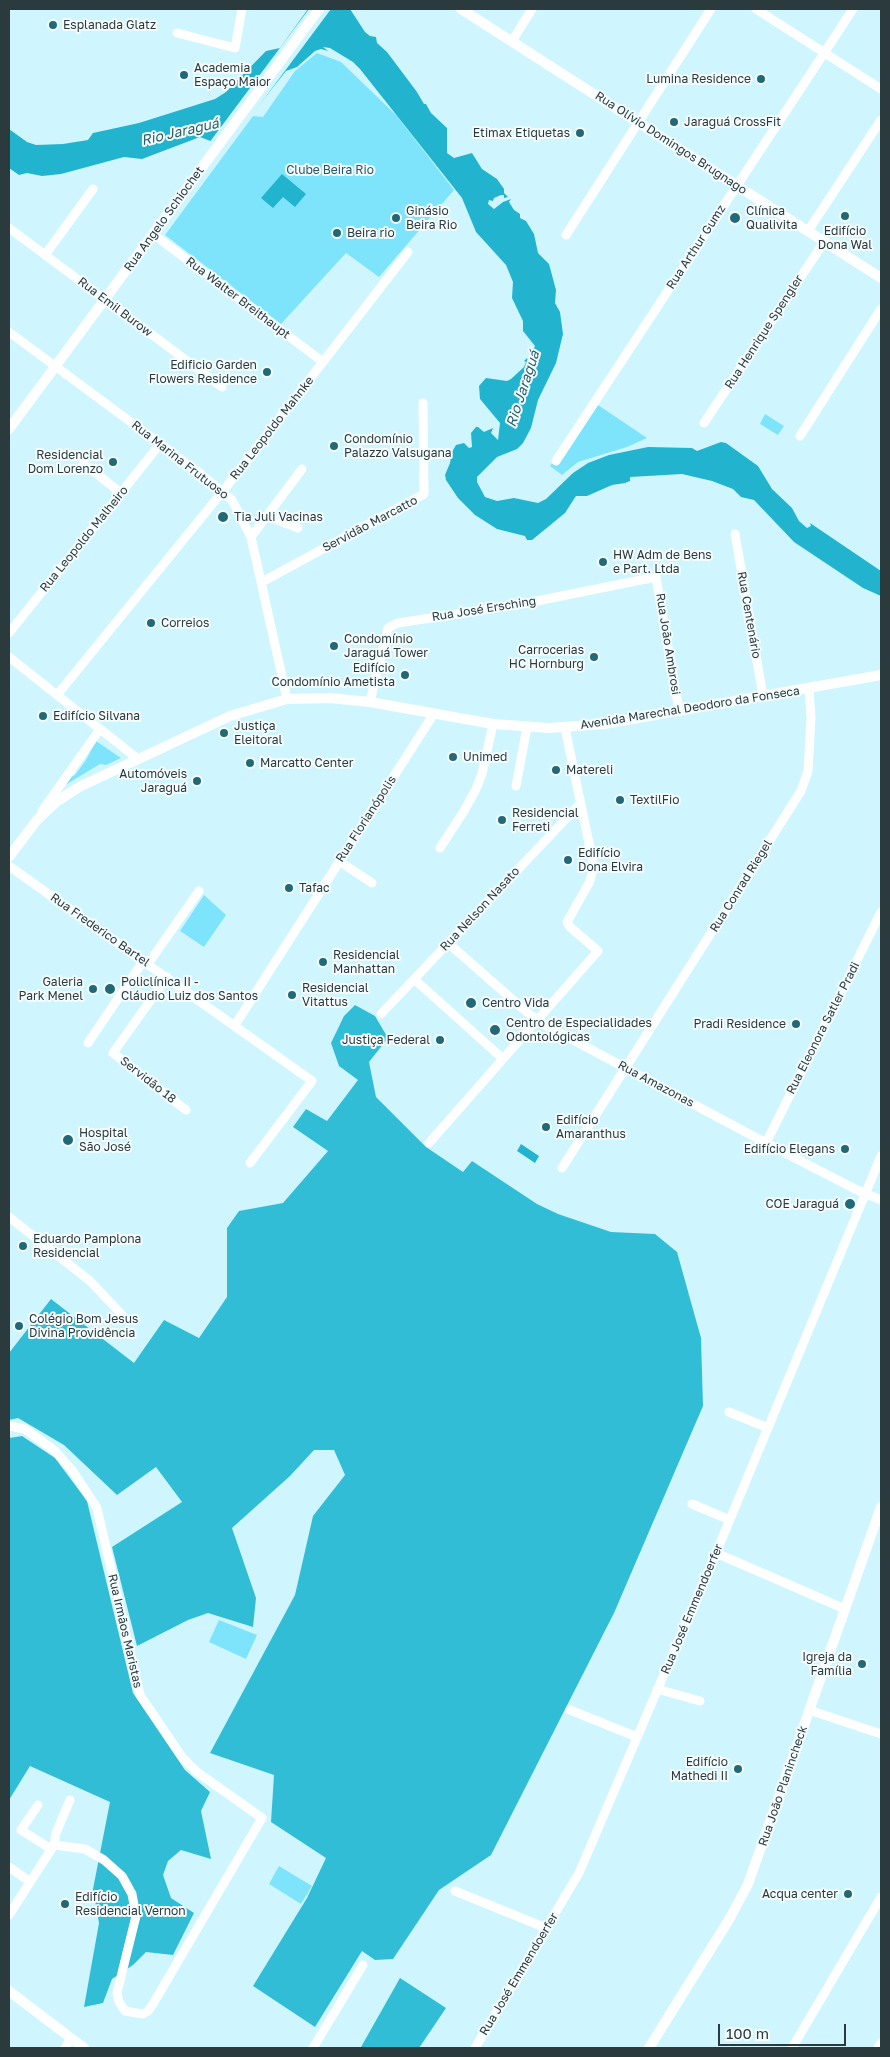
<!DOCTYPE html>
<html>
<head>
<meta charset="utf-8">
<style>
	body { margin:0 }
	#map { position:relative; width:890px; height:2057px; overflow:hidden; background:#cff5ff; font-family:"Golos Text",sans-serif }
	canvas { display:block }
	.frame { position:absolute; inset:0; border:10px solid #2b3a3d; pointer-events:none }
	.scale { position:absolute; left:718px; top:2024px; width:128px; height:22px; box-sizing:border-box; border:2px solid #2b3a3d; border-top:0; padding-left:6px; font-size:15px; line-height:18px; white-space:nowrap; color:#2b3a3d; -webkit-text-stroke:4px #f5fcfe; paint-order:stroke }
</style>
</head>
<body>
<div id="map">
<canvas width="890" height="2057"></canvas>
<div class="frame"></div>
<div class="scale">100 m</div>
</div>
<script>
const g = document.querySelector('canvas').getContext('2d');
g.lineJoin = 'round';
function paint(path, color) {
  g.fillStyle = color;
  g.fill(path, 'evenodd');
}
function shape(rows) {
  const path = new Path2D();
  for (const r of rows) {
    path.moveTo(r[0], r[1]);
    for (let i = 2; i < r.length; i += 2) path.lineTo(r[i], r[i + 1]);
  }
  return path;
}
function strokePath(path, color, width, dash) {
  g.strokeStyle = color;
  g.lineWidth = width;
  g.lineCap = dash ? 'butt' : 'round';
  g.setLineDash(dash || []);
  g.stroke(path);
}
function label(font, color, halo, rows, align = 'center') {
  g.font = font + ' "Golos Text",sans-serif';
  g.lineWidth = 4;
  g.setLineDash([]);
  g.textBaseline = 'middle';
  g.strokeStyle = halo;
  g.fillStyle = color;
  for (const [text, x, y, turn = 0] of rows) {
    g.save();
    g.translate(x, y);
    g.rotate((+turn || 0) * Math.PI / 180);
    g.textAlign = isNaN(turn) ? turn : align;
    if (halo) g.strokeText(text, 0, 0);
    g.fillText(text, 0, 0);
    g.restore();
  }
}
const green = shape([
	[317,53,341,62,396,115,454,190,379,277,346,253,281,324,165,235,253,116,263,117,295,71],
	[595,403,647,438,627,447,578,462,562,475,550,466],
	[765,414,784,426,778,435,760,424],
	[96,741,121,758,106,765,100,764,67,784,66,783,69,778,75,775,86,760],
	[204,895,226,915,204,947,180,931],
	[219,1620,257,1635,246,1659,209,1642],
	[279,1866,312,1886,301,1904,269,1884]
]);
const forest = shape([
	[355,1005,375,1016,388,1038,369,1062,376,1097,426,1147,463,1172,472,1161,537,1204,558,1214,611,1232,655,1234,677,1252,701,1338,703,1406,614,1613,491,1855,439,1890,393,1959,375,1960,362,1951,315,2027,253,1986,307,1898,326,1858,271,1822,274,1775,210,1753,295,1595,313,1516,345,1475,334,1450,314,1450,290,1476,232,1528,256,1598,253,1627,208,1613,188,1620,137,1646,112,1547,182,1502,156,1467,117,1495,64,1445,18,1418,9,1420,9,1353,51,1299,134,1363,164,1320,199,1338,227,1297,227,1228,239,1211,283,1203,328,1151,293,1127,306,1109,327,1121,358,1080,339,1066,331,1043,344,1016],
	[22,1436,55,1458,87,1501,133,1693,185,1770,210,1792,201,1811,211,1859,181,1850,168,1861,163,1875,171,1898,194,1913,173,1955,146,1952,133,1965,112,1979,103,2003,84,2007,99,1923,93,1889,110,1802,30,1766,9,1800,9,1438],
	[400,1978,446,2008,419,2048,363,2048,361,2047]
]);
const water = shape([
	[308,9,350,9,365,32,370,36,376,37,377,43,387,52,417,92,424,104,426,104,431,113,447,128,447,153,454,158,472,153,482,169,497,179,504,189,504,193,508,197,504,198,504,195,501,195,494,198,493,201,489,200,488,204,494,209,503,202,511,199,509,202,514,210,520,214,520,218,526,221,534,234,538,253,549,264,556,290,555,303,560,312,563,334,556,363,538,400,531,428,523,443,517,449,497,457,477,477,477,482,485,497,497,501,514,498,538,503,546,499,573,473,588,463,609,455,648,447,692,448,697,451,721,442,726,443,758,466,772,489,792,508,799,521,807,528,811,526,810,523,881,571,881,596,863,588,794,542,754,500,741,497,733,489,712,481,682,474,630,477,630,481,625,483,612,485,587,496,576,496,565,513,532,540,527,540,525,536,497,529,475,515,458,498,446,480,445,475,450,463,452,452,456,445,464,443,469,448,472,447,471,433,476,427,478,427,484,432,493,428,491,433,498,440,500,423,480,399,479,386,486,378,507,381,511,379,524,367,526,362,524,361,527,358,528,362,535,346,523,331,523,321,512,298,513,282,506,265,476,232,462,198,360,69,353,62,330,48,323,47,328,51,321,49,315,51,297,67,286,71,245,123,213,142,200,137,142,159,124,157,61,174,42,176,27,173,19,175,9,168,9,129,27,142,36,145,63,144,88,140,93,133,139,123,215,99,226,92,266,51,280,48],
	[282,174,306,194,295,207,283,197,273,208,261,198],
	[521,1144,539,1156,535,1163,517,1151]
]);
const pier = shape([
	[309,9,331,9,241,130,222,144,209,143]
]);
const minor = shape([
	[756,9,881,89],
	[177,33,235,48,242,9],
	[512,41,532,9],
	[9,228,222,387],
	[808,231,881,120],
	[153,234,323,362],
	[566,235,711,9],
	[45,255,93,189],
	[9,332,197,471,232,500,251,537,287,699],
	[704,423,824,242],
	[800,436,881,309],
	[556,461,853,9],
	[83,463,121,493],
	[267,516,298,528],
	[735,534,763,696],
	[251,537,302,469],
	[262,582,424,494,423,403],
	[9,633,160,444],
	[9,657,138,759],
	[57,695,223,491,408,252],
	[370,702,388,628,398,623,522,604,656,577,679,711],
	[516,786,527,727],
	[42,811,100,729],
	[440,848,464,811,476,789,482,774,493,724],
	[339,861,372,883],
	[9,866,312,1081,250,1163],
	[448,943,529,1014,545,1025,766,1143,857,1190,881,1200],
	[148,964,199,891],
	[167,977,113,1053,186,1110],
	[414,979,502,1058],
	[381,1014,580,804],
	[235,1025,433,715],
	[88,1043,144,960],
	[429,1143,598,951,570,927,567,922,589,883,594,867,565,728],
	[766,1143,881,912],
	[562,1168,801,791,808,771,811,718,809,688],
	[9,1217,90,1281,125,1318],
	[729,1412,768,1428],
	[9,1426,25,1429,55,1451,72,1470,97,1508,140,1695,182,1757,197,1772,262,1818,153,2004,148,2011,143,2014,125,2011,119,2002,117,1993,136,1916,132,1894,122,1876,104,1860,85,1849,54,1845,9,1915],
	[692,1504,730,1520],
	[716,1553,845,1609],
	[657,1689,700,1701],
	[570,1710,637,1737],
	[809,1710,881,1734],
	[38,1805,21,1830,51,1849],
	[54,1845,56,1833,70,1800],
	[9,1867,29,1881],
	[455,1891,546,1928],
	[65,2048,71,2038],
	[313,2048,363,1965],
	[475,2048,579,1873,716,1553,881,1156],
	[792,2048,881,1897],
	[878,2048,881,2043]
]);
const major = shape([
	[461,9,881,278],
	[9,429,319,9],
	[9,857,37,820,56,802,79,787,230,716,287,699,330,698,370,702,493,724,549,728,604,724,881,675],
	[9,1991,84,2048],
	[649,2048,730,1918,748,1884,881,1507]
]);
const markers = [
	[53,25,5,"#226977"],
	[184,75,5,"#226977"],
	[761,79,5,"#226977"],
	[674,122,5,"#226977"],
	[580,133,5,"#226977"],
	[845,216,5,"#226977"],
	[396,218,5,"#226977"],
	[735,218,6,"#226977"],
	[337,233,5,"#226977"],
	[267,372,5,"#226977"],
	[334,446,5,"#226977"],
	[113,462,5,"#226977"],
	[223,517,6,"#226977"],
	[603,562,5,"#226977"],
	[151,623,5,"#226977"],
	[334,646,5,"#226977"],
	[594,657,5,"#226977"],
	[405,675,5,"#226977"],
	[43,716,5,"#226977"],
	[224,733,5,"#226977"],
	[453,757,5,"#226977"],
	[250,763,5,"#226977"],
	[556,770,5,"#226977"],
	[197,781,5,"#226977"],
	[620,800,5,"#226977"],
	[502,820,5,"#226977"],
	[568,860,5,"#226977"],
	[289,888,5,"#226977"],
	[323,962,5,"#226977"],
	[93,989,5,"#226977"],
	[110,989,6,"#226977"],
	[292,995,5,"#226977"],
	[471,1003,6,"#226977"],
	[796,1024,5,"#226977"],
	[495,1030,6,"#226977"],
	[440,1040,5,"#226977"],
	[546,1127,5,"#226977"],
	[68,1140,6,"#226977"],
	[845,1149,5,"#226977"],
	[850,1204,6,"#226977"],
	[23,1246,5,"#226977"],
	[19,1326,5,"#226977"],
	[862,1664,5,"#226977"],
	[738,1769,5,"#226977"],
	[848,1894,5,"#226977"],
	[65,1904,5,"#226977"]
];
const poiNames = [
	["Esplanada Glatz",63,25],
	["Academia",194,68],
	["Espaço Maior",194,82],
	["Lumina Residence",751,79,"right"],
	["Jaraguá CrossFit",684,122],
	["Etimax Etiquetas",570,133,"right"],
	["Ginásio",406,211],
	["Beira Rio",406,225],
	["Clínica",746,211],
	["Qualivita",746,225],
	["Edifício",845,231,"center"],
	["Dona Wal",845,245,"center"],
	["Beira rio",347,233],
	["Edificio Garden",257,365,"right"],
	["Flowers Residence",257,379,"right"],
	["Condomínio",344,439],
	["Palazzo Valsugana",344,453],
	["Residencial",103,455,"right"],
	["Dom Lorenzo",103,469,"right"],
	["Tia Juli Vacinas",234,517],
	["HW Adm de Bens",613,555],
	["e Part. Ltda",613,569],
	["Correios",161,623],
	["Condomínio",344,639],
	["Jaraguá Tower",344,653],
	["Carrocerias",584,650,"right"],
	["HC Hornburg",584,664,"right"],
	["Edifício",395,668,"right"],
	["Condomínio Ametista",395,682,"right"],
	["Edifício Silvana",53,716],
	["Justiça",234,726],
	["Eleitoral",234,740],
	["Unimed",463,757],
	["Marcatto Center",260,763],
	["Matereli",566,770],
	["Automóveis",187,774,"right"],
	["Jaraguá",187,788,"right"],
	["TextilFio",630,800],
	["Residencial",512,813],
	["Ferreti",512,827],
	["Edifício",578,853],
	["Dona Elvira",578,867],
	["Tafac",299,888],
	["Residencial",333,955],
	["Manhattan",333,969],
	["Galeria",83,982,"right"],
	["Park Menel",83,996,"right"],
	["Policlínica II -",121,982],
	["Cláudio Luiz dos Santos",121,996],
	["Residencial",302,988],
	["Vitattus",302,1002],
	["Centro Vida",482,1003],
	["Centro de Especialidades",506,1023],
	["Odontológicas",506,1037],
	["Pradi Residence",786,1024,"right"],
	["Justiça Federal",430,1040,"right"],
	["Edifício",556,1120],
	["Amaranthus",556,1134],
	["Hospital",79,1133],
	["São José",79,1147],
	["Edifício Elegans",835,1149,"right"],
	["COE Jaraguá",839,1204,"right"],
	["Eduardo Pamplona",33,1239],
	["Residencial",33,1253],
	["Colégio Bom Jesus",29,1319],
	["Divina Providência",29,1333],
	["Igreja da",852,1657,"right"],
	["Família",852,1671,"right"],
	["Edifício",728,1762,"right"],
	["Mathedi II",728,1776,"right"],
	["Acqua center",838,1894,"right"],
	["Edifício",75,1897],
	["Residencial Vernon",75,1911]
];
const streetNames = [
	["Rua Olívio Domingos Brugnago",671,143,33],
	["Rua Angelo Schiochet",164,219,-54],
	["Rua Arthur Gumz",696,247,-57],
	["Rua Walter Breithaupt",238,298,37],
	["Rua Emil Burow",115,307,37],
	["Rua Henrique Spengler",764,332,-57],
	["Rua Leopoldo Mahnke",272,428,-52],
	["Rua Marina Frutuoso",180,460,38],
	["Servidão Marcatto",370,524,-28],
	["Rua Leopoldo Malheiro",84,539,-51],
	["Rua José Ersching",484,609,-9],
	["Rua Centenário",749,615,80],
	["Rua João Ambrosi",668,644,81],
	["Avenida Marechal Deodoro da Fonseca",690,708,-9],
	["Rua Florianópolis",366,819,-57],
	["Rua Conrad Riegel",741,886,-58],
	["Rua Nelson Nasato",480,909,-47],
	["Rua Frederico Bartel",100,930,35],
	["Rua Eleonora Satler Pradi",823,1028,-63],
	["Servidão 18",148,1080,38],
	["Rua Amazonas",656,1084,28],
	["Rua José Emmendoerfer",692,1609,-67],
	["Rua Irmãos Maristas",125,1631,77],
	["Rua João Planincheck",783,1786,-71],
	["Rua José Emmendoerfer",519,1974,-59]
];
const parkNames = [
	["Clube Beira Rio",330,170]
];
const waterNames = [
	["Rio Jaraguá",180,132,-13],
	["Rio Jaraguá",523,389,-72]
];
paint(green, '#7ee4fb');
paint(forest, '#32bdd7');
paint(water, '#22b4ce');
paint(pier, '#cff5ff');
strokePath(minor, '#fff', 9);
strokePath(major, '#fff', 10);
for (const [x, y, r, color] of markers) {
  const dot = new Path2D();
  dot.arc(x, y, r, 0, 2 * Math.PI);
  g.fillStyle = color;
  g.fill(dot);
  strokePath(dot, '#f5fcfe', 2);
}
label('12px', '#2b3a3d', '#f5fcfe', poiNames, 'left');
label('12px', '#2b3a3d', '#f5fcfe', streetNames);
label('12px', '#215763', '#f5fcfe', parkNames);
label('italic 14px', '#2a606c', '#f5fcfe', waterNames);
</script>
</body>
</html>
